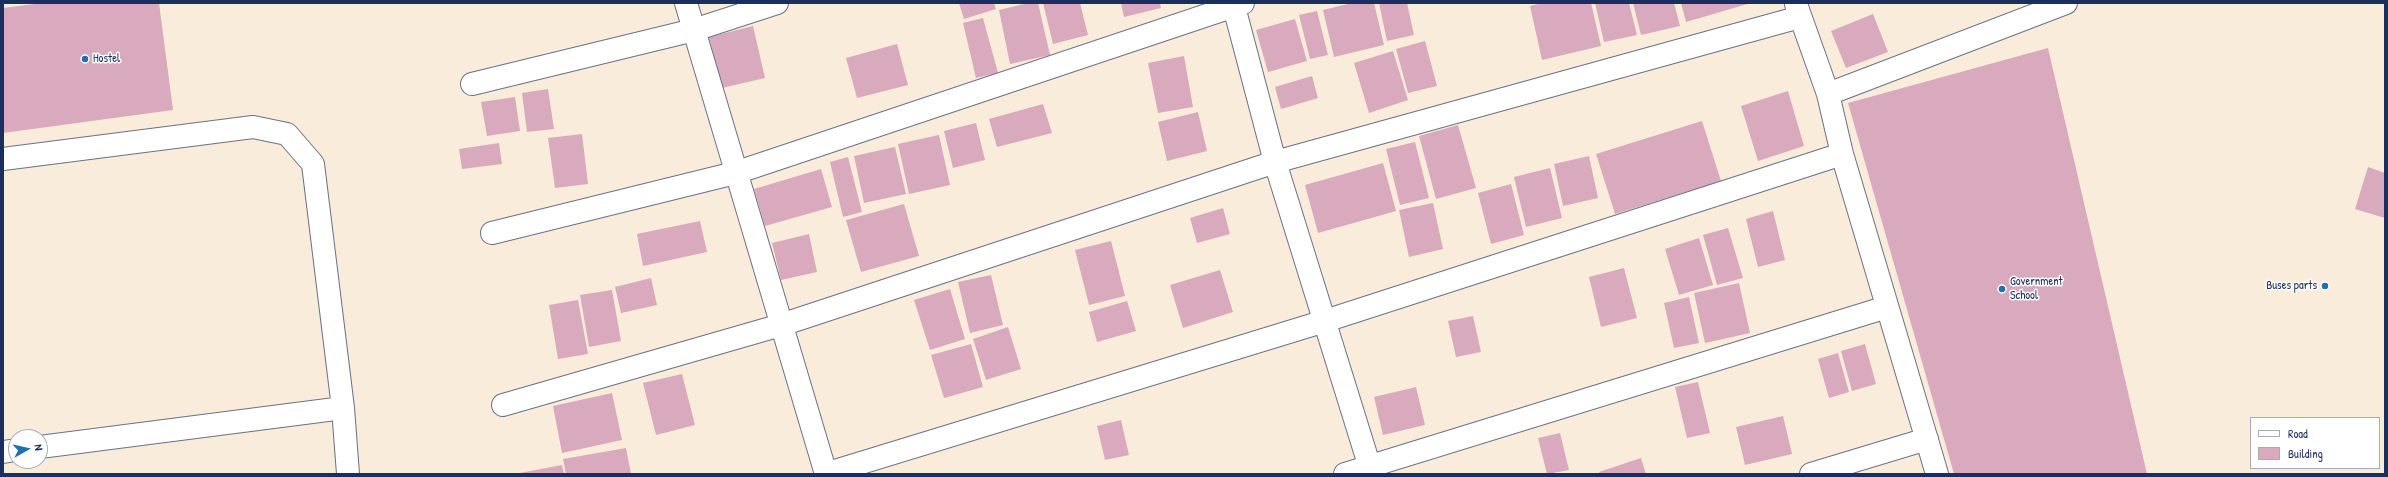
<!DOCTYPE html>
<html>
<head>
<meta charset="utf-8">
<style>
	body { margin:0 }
	#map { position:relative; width:2388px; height:477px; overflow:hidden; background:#f9ecdb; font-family:"Patrick Hand",sans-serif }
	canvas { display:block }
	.frame { position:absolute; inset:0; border:4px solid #1b2f5e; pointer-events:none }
	.legend { position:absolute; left:2250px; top:417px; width:130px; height:52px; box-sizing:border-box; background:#fff; border:1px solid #a4acbf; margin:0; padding:5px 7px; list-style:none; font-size:12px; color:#1b2f5e }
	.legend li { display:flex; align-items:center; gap:8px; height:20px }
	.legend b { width:20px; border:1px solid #a4acbf }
	.north { position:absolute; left:8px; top:429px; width:40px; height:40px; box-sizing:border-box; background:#fff; border:1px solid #a4acbf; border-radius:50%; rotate:82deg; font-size:11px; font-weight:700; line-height:16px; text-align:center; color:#1b2f5e }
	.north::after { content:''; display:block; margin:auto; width:14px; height:18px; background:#1f6fb2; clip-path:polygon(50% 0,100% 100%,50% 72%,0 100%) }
</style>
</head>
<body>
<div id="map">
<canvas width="2388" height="477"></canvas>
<div class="frame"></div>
<ul class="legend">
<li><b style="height:5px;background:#fff"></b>Road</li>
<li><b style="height:11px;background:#d9a9be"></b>Building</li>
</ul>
<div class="north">N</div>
</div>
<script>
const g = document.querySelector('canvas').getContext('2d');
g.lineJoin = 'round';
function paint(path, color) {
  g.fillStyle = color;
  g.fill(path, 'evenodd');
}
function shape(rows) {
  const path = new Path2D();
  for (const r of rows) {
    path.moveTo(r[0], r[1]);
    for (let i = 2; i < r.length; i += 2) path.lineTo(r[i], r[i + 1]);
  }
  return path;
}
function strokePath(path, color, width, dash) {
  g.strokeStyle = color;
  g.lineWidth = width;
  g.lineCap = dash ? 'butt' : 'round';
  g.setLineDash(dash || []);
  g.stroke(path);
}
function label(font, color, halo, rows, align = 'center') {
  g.font = font + ' "Patrick Hand",sans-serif';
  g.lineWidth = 3;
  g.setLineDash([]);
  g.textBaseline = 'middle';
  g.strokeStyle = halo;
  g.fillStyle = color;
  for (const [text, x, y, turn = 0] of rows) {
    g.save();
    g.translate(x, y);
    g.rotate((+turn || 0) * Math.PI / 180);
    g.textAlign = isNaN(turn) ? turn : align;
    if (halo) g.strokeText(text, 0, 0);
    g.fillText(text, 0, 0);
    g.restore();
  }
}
const building = shape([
	[42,3,159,3,173,110,3,133,3,8],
	[959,3,994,3,996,9,964,19],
	[1028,3,1038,3,1050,55,1010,64,999,10],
	[1043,3,1080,3,1088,35,1053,44],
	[1121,3,1160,3,1161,8,1124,17],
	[1352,3,1374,3,1384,45,1334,57,1323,10],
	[1379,3,1407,3,1414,35,1387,41],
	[1542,3,1591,3,1601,46,1542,60,1530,6],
	[1595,3,1629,3,1637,35,1604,42],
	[1633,3,1674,3,1680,26,1641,35],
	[1681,3,1751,3,1686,22],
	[1317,11,1328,55,1310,59,1299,15],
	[1873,14,1888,52,1846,68,1831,31],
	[983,18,998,73,976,78,963,23],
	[1295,19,1307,61,1268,72,1256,30],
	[753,26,765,78,722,88,709,37],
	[1425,41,1437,86,1408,93,1396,49],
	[897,44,908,85,857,98,846,58],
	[2048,48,2147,474,1954,474,1848,103],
	[1393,51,1408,100,1369,113,1354,63],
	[1184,56,1193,107,1158,113,1148,63],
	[1312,76,1318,98,1281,109,1275,87],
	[548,89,554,129,527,132,522,93],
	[1788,91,1804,146,1758,161,1741,106],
	[515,97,520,131,487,136,481,102],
	[1043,104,1052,133,997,147,989,119],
	[1198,112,1207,151,1167,161,1158,122],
	[1702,121,1721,181,1615,214,1596,154],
	[976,123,985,160,953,168,944,131],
	[1458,125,1476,188,1436,199,1419,136],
	[582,134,588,184,555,188,548,138],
	[939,135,950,185,909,194,898,144],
	[1415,142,1429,198,1400,205,1386,149],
	[499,143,502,164,462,169,459,149],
	[895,147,906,194,864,203,854,156],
	[1589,156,1598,198,1563,206,1554,164],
	[848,157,862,212,843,217,830,162],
	[1383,163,1396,211,1318,233,1305,185],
	[2368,167,2385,173,2385,218,2355,209],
	[1550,168,1562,218,1526,227,1514,177],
	[821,169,832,207,765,226,754,189],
	[1511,184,1524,235,1491,244,1478,193],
	[1433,203,1443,249,1409,257,1399,210],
	[904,204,919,256,861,272,846,220],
	[1223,208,1230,234,1197,243,1190,218],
	[1773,211,1785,260,1758,267,1746,219],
	[700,221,707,252,643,266,637,234],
	[1728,228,1743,278,1717,285,1703,235],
	[809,234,817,272,781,280,772,243],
	[1699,238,1713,285,1679,295,1665,249],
	[1111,241,1125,296,1089,305,1075,250],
	[1624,268,1637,318,1601,327,1589,277],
	[1220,270,1233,312,1183,328,1170,285],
	[991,275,1003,325,970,333,958,282],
	[651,278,657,305,621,313,615,287],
	[1739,283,1750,333,1705,343,1694,293],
	[950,289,965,339,930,350,914,300],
	[612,290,621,341,589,347,580,295],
	[1689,297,1699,343,1674,348,1664,303],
	[578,300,588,354,558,359,549,305],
	[1127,301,1136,331,1097,342,1089,312],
	[1473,316,1481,352,1456,357,1448,321],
	[1008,327,1021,369,986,380,973,339],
	[971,344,983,387,944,398,931,355],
	[1865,344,1876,384,1852,391,1841,351],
	[1838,353,1849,392,1829,398,1818,359],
	[682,374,695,425,656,435,643,383],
	[1698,382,1710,433,1687,438,1675,387],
	[1416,387,1425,425,1383,435,1374,397],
	[612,393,622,440,562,453,553,406],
	[1783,416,1792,454,1745,465,1736,427],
	[1121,420,1129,455,1105,460,1097,426],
	[1560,433,1569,470,1547,474,1538,438],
	[626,448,631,474,566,474,563,459],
	[1641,458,1646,474,1600,474,1599,472],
	[562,465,564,474,520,474,520,473]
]);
const minor = shape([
	[686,3,826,474],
	[1233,3,1275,162,1372,474],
	[1796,4,1828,94,1842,154,1937,474],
	[472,84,694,30,777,3],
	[1828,94,2066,3],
	[3,159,253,127,287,134,313,164,343,408,348,474],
	[492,233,735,173,1243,3],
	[503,405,781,325,1275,162,1800,17],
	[40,447,343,408],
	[3,452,16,450],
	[825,474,1325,321,1842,154],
	[1345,474,1887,307],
	[1811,474,1927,439]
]);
const markers = [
	[85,59,4,"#1f6fb2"],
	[2325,286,4,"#1f6fb2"],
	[2002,289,4,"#1f6fb2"]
];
const poiNames = [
	["Hostel",93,59],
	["Government",2010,282],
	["School",2010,296],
	["Buses parts",2317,286,"right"]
];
paint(building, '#d9a9be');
strokePath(minor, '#69718a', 24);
strokePath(minor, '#fff', 22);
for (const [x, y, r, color] of markers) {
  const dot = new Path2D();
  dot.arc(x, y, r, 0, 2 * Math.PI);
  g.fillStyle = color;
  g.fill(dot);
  strokePath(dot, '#fff', 1.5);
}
label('12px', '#1b2f5e', '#fff', poiNames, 'left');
</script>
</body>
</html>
